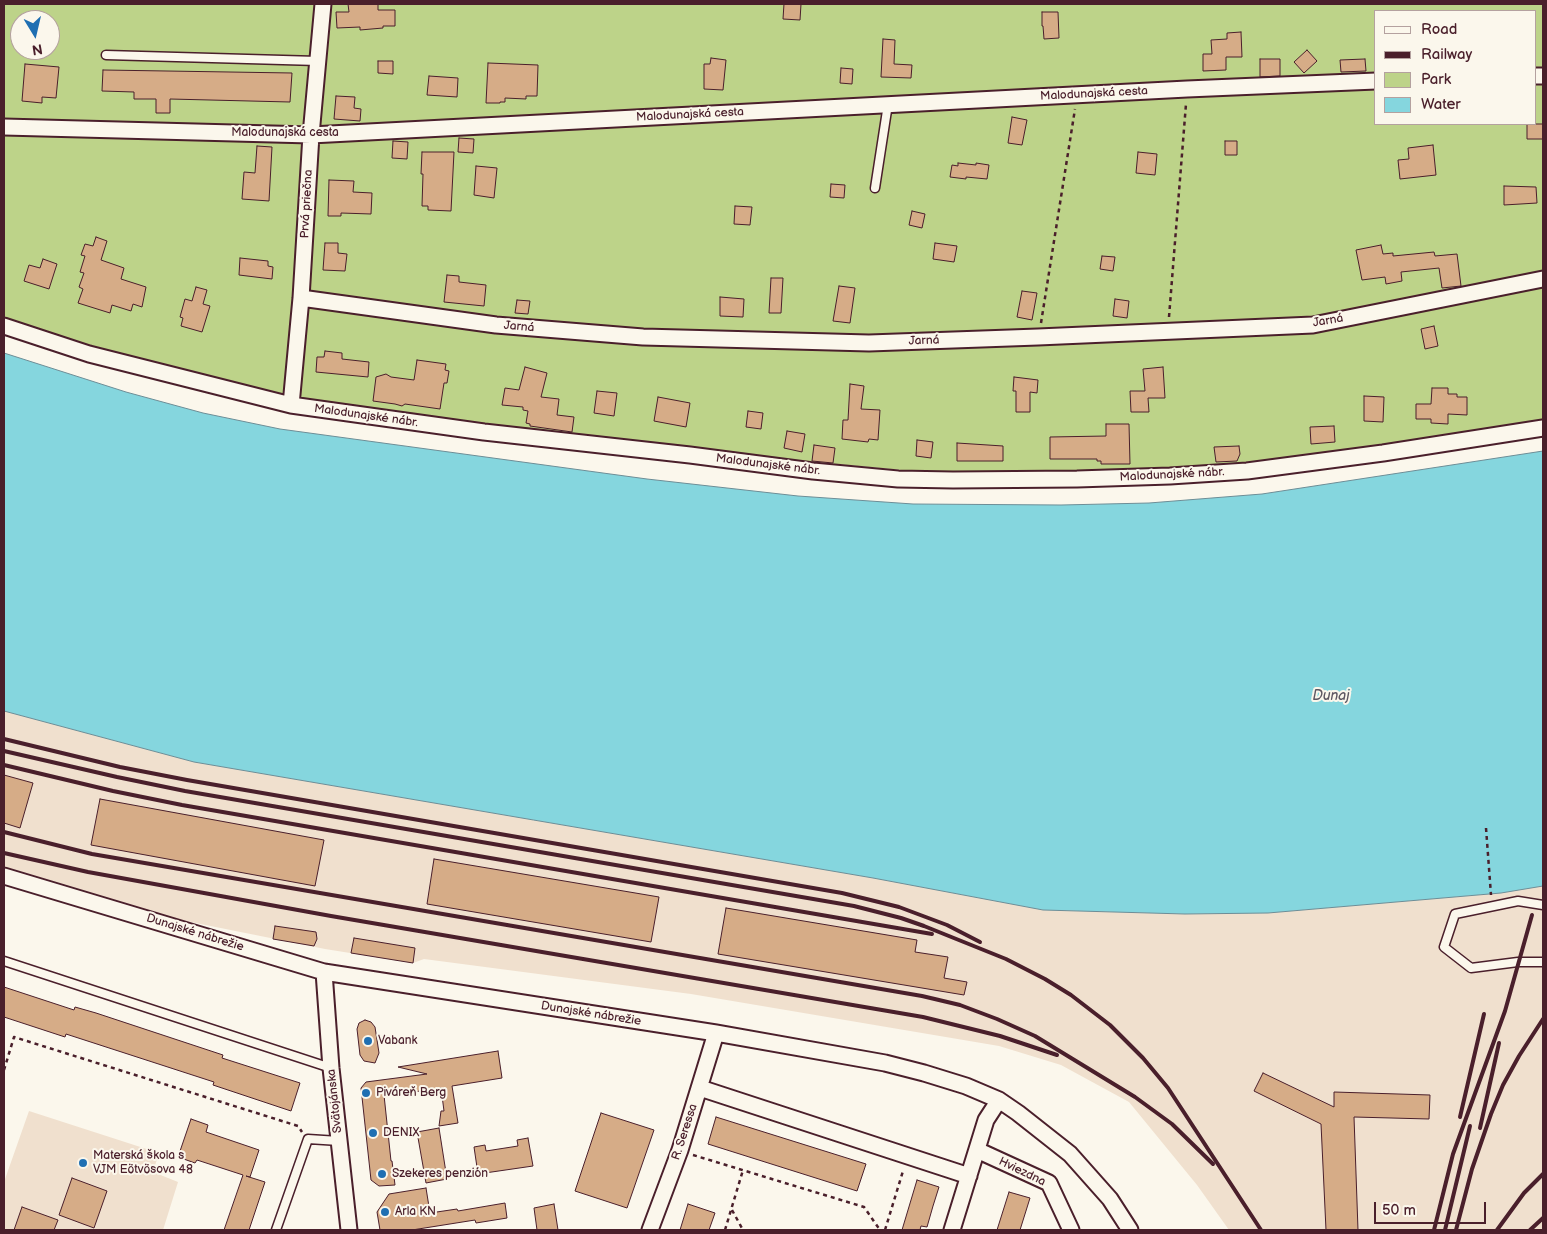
<!DOCTYPE html>
<html>
<head>
<meta charset="utf-8">
<style>
	body { margin:0 }
	#map { position:relative; width:1547px; height:1234px; overflow:hidden; background:#fbf7ec; font-family:"Balsamiq Sans",sans-serif }
	canvas { display:block }
	.frame { position:absolute; inset:0; border:5px solid #4a1f2b; pointer-events:none }
	.legend { position:absolute; left:1374px; top:10px; width:162px; height:115px; box-sizing:border-box; background:#fbf7ec; border:1px solid #b4a19f; margin:0; padding:6px 9px; list-style:none; font-size:15px; color:#4a1f2b }
	.legend li { display:flex; align-items:center; gap:10px; height:25px }
	.legend b { width:25px; border:1px solid #b4a19f }
	.north { position:absolute; left:10px; top:10px; width:50px; height:50px; box-sizing:border-box; background:#fbf7ec; border:1px solid #b4a19f; border-radius:50%; rotate:171deg; font-size:14px; font-weight:700; line-height:20px; text-align:center; color:#4a1f2b }
	.north::after { content:''; display:block; margin:auto; width:18px; height:22px; background:#1f6fb2; clip-path:polygon(50% 0,100% 100%,50% 72%,0 100%) }
	.scale { position:absolute; left:1374px; top:1202px; width:112px; height:22px; box-sizing:border-box; border:2px solid #4a1f2b; border-top:0; padding-left:6px; font-size:15px; line-height:18px; white-space:nowrap; color:#4a1f2b; -webkit-text-stroke:4px #fbf7ec; paint-order:stroke }
</style>
</head>
<body>
<div id="map">
<canvas width="1547" height="1234"></canvas>
<div class="frame"></div>
<ul class="legend">
<li><b style="height:6px;background:#fbf7ec"></b>Road</li>
<li><b style="height:6px;background:#4a1f2b"></b>Railway</li>
<li><b style="height:14px;background:#bdd389"></b>Park</li>
<li><b style="height:14px;background:#85d6de"></b>Water</li>
</ul>
<div class="north">N</div>
<div class="scale">50 m</div>
</div>
<script>
const g = document.querySelector('canvas').getContext('2d');
g.lineJoin = 'round';
function paint(path, color) {
  g.fillStyle = color;
  g.fill(path, 'evenodd');
}
function shape(rows) {
  const path = new Path2D();
  for (const r of rows) {
    path.moveTo(r[0], r[1]);
    for (let i = 2; i < r.length; i += 2) path.lineTo(r[i], r[i + 1]);
  }
  return path;
}
function strokePath(path, color, width, dash) {
  g.strokeStyle = color;
  g.lineWidth = width;
  g.lineCap = dash ? 'butt' : 'round';
  g.setLineDash(dash || []);
  g.stroke(path);
}
function label(font, color, halo, rows, align = 'center') {
  g.font = font + ' "Balsamiq Sans",sans-serif';
  g.lineWidth = 4;
  g.setLineDash([]);
  g.textBaseline = 'middle';
  g.strokeStyle = halo;
  g.fillStyle = color;
  for (const [text, x, y, turn = 0] of rows) {
    g.save();
    g.translate(x, y);
    g.rotate((+turn || 0) * Math.PI / 180);
    g.textAlign = isNaN(turn) ? turn : align;
    if (halo) g.strokeText(text, 0, 0);
    g.fillText(text, 0, 0);
    g.restore();
  }
}
const built = shape([
	[4,711,194,762,873,878,1043,910,1185,914,1268,913,1501,893,1543,886,1543,1230,1229,1230,1197,1185,1129,1102,1061,1065,999,1046,691,994,424,959,413,963,325,949,166,917,4,867],
	[29,1111,159,1153,153,1172,178,1182,163,1230,4,1230,4,1182]
]);
const green = shape([
	[4,4,1543,4,1543,422,1269,464,1088,474,912,471,693,451,356,409,291,399,132,361,4,319],
	[1376,11,1536,11,1536,124,1376,124],
	[20,20,50,20,50,50,20,50]
]);
const water = shape([
	[4,353,126,392,203,413,280,429,647,479,798,496,913,504,1061,505,1149,503,1262,494,1543,451,1543,886,1501,893,1268,913,1185,914,1043,910,873,878,194,762,4,711,4,353]
]);
const building = shape([
	[348,4,378,4,378,10,395,10,395,26,383,26,383,28,360,30,360,27,337,28,336,12,349,12,348,4],
	[784,4,801,4,800,20,783,19,784,4],
	[1042,12,1058,12,1059,38,1044,39,1043,26,1042,26,1042,12],
	[1241,32,1242,57,1226,57,1226,70,1203,71,1203,54,1212,54,1211,40,1227,39,1227,33,1241,32],
	[883,39,895,40,894,64,912,65,911,78,881,77,883,39],
	[1307,50,1317,61,1304,73,1294,62,1307,50],
	[711,58,726,60,723,90,704,89,704,64,710,64,711,58],
	[1260,59,1280,59,1280,76,1260,77,1260,59],
	[1365,59,1366,71,1341,72,1340,60,1365,59],
	[378,61,393,61,393,74,378,73,378,61],
	[488,63,538,65,537,96,526,96,526,99,505,98,505,102,500,102,500,103,486,103,488,63],
	[25,64,59,67,56,98,42,97,42,103,22,101,25,64],
	[841,68,853,69,852,84,840,83,841,68],
	[103,70,292,73,290,102,170,99,170,113,156,113,156,99,134,99,134,92,102,91,103,70],
	[429,76,458,78,457,97,427,95,429,76],
	[336,96,355,97,354,108,361,109,360,121,334,119,336,96],
	[1012,117,1027,120,1022,145,1008,143,1012,117],
	[1527,124,1543,124,1543,139,1527,139,1527,124],
	[459,138,474,139,473,153,458,152,459,138],
	[393,141,408,142,407,159,392,158,393,141],
	[1225,141,1237,141,1237,155,1225,155,1225,141],
	[1433,145,1436,175,1400,179,1398,160,1409,159,1408,148,1433,145],
	[257,146,272,147,269,201,242,199,244,172,255,173,257,146],
	[422,152,454,152,451,211,428,210,428,206,422,206,423,174,421,174,422,152],
	[1138,152,1157,154,1155,175,1136,173,1138,152],
	[958,163,976,165,976,163,989,165,987,179,966,177,966,179,950,177,952,165,958,166,958,163],
	[476,166,497,168,494,198,474,195,476,166],
	[329,180,354,181,353,192,372,193,371,214,341,213,341,216,328,216,329,180],
	[831,184,845,185,844,198,830,197,831,184],
	[1504,186,1536,187,1537,203,1504,205,1504,186],
	[735,206,752,207,750,225,734,224,735,206],
	[912,211,925,214,922,228,909,225,912,211],
	[96,237,107,241,101,260,124,268,121,279,146,287,142,307,133,304,131,311,112,305,110,313,78,303,83,289,79,287,84,273,80,272,85,256,81,255,85,244,93,246,96,237],
	[325,243,338,243,338,253,347,254,345,271,323,270,325,243],
	[935,243,957,246,954,262,933,259,935,243],
	[1381,245,1383,254,1393,253,1393,256,1434,252,1435,256,1457,254,1461,286,1442,288,1439,268,1401,272,1402,281,1386,284,1385,277,1362,280,1356,250,1381,245],
	[1102,256,1115,257,1113,271,1100,269,1102,256],
	[240,258,268,261,268,266,273,267,272,279,239,275,240,258],
	[43,259,57,264,49,289,24,281,29,265,40,268,43,259],
	[447,275,459,276,459,282,486,285,484,306,444,302,447,275],
	[771,278,783,278,781,313,769,313,771,278],
	[839,286,855,288,850,323,833,321,839,286],
	[196,287,207,290,203,304,210,306,202,332,181,326,183,318,180,317,185,299,192,301,196,287],
	[1022,291,1037,293,1032,320,1017,317,1022,291],
	[720,297,744,299,743,317,720,316,720,297],
	[1115,299,1129,301,1127,318,1113,316,1115,299],
	[517,300,530,301,528,314,515,313,517,300],
	[1434,326,1438,346,1425,349,1421,329,1434,326],
	[325,351,342,353,342,359,369,362,368,377,316,372,317,357,324,357,325,351],
	[417,360,446,364,445,370,449,371,447,383,444,383,440,409,405,404,402,406,395,404,373,401,376,377,386,374,391,377,414,380,417,360],
	[525,367,547,373,541,397,559,399,557,415,574,417,572,432,530,426,530,424,526,423,528,411,523,410,523,407,502,405,505,388,519,390,525,367],
	[1163,367,1165,398,1148,398,1149,412,1131,412,1130,391,1145,391,1143,369,1163,367],
	[1014,377,1038,380,1037,393,1030,392,1030,412,1016,412,1016,391,1013,391,1014,377],
	[850,384,864,386,861,409,880,410,878,440,869,439,868,442,842,439,843,420,848,420,850,384],
	[1432,388,1448,388,1448,394,1457,394,1457,397,1467,397,1467,415,1448,414,1448,424,1431,423,1431,419,1416,419,1416,404,1431,404,1432,388],
	[597,391,617,393,614,416,594,413,597,391],
	[1364,396,1384,397,1383,422,1364,421,1364,396],
	[658,397,690,403,686,427,654,421,658,397],
	[748,411,763,413,761,429,746,427,748,411],
	[1106,424,1129,424,1130,464,1101,464,1101,461,1097,461,1097,459,1050,459,1050,437,1106,436,1106,424],
	[1334,426,1335,442,1311,444,1310,427,1334,426],
	[787,431,805,434,802,452,784,448,787,431],
	[917,440,933,442,931,458,916,456,917,440],
	[957,443,1003,446,1003,461,957,461,957,443],
	[814,445,835,448,833,463,812,461,814,445],
	[1239,446,1240,454,1237,461,1216,462,1214,447,1239,446],
	[4,775,33,783,20,828,4,823,4,775],
	[100,799,324,840,315,886,91,845,100,799],
	[434,859,659,897,651,942,427,904,434,859],
	[726,908,917,940,915,952,948,957,944,978,967,982,964,995,718,954,726,908],
	[275,926,316,932,317,939,314,946,273,939,275,926],
	[354,938,415,948,413,963,351,953,354,938],
	[4,987,74,1010,75,1007,96,1013,223,1055,222,1058,300,1083,291,1111,213,1085,214,1082,66,1034,65,1037,4,1017,4,987],
	[365,1020,371,1022,375,1027,379,1053,375,1063,364,1061,360,1055,357,1029,359,1023,365,1020],
	[498,1051,502,1078,452,1086,458,1123,439,1126,441,1111,444,1111,441,1088,413,1092,413,1089,384,1095,391,1161,392,1161,395,1185,379,1186,371,1180,361,1088,366,1082,427,1074,398,1067,498,1051],
	[1263,1073,1334,1107,1334,1092,1430,1095,1429,1119,1354,1117,1358,1230,1326,1230,1321,1124,1254,1091,1263,1073],
	[601,1113,654,1130,627,1208,575,1191,601,1113],
	[716,1117,866,1164,857,1191,708,1144,716,1117],
	[191,1119,208,1125,206,1132,259,1150,250,1177,246,1176,265,1182,249,1230,224,1230,243,1175,197,1160,195,1163,178,1157,191,1119],
	[439,1128,447,1179,426,1183,417,1132,439,1128],
	[528,1138,533,1166,478,1174,474,1147,485,1145,486,1151,518,1146,517,1140,528,1138],
	[72,1178,107,1191,94,1228,59,1215,72,1178],
	[917,1180,939,1187,933,1206,927,1227,921,1226,920,1230,902,1230,917,1180],
	[426,1188,430,1213,457,1209,458,1211,505,1203,507,1218,476,1223,475,1220,412,1230,380,1230,377,1212,389,1194,426,1188],
	[1009,1192,1030,1198,1020,1230,997,1230,1009,1192],
	[554,1204,558,1230,537,1230,534,1208,554,1204],
	[688,1204,715,1213,709,1230,680,1230,688,1204],
	[22,1207,58,1220,54,1230,14,1230,22,1207]
]);
const path = shape([
	[1169,317,1186,104],
	[1041,323,1075,109],
	[1486,828,1491,895],
	[4,1070,14,1037,298,1126,302,1132],
	[693,1155,864,1207,880,1230],
	[732,1210,743,1230],
	[725,1230,743,1170],
	[885,1230,903,1171]
]);
const lane = shape([
	[106,55,318,61],
	[875,188,888,104],
	[1543,905,1518,901,1455,914,1444,947,1471,968,1518,962,1543,962],
	[4,961,331,1068],
	[276,1230,308,1139,339,1141]
]);
const street = shape([
	[1536,76,1543,76],
	[4,127,311,135,1187,89,1376,81],
	[301,298,496,325,643,337,869,343,1038,337,1313,325,1543,279],
	[4,326,89,354,291,405,484,432,690,455,813,471,898,479,953,480,1077,479,1170,476,1247,471,1383,453,1543,428],
	[291,405,301,298,311,135,323,4],
	[4,876,324,972,716,1033,885,1063,924,1073,966,1086,999,1100,1018,1113,1070,1154,1110,1199,1130,1230],
	[324,972,331,1068,349,1230],
	[700,1088,969,1176],
	[977,1150,1049,1183,1071,1230],
	[650,1230,680,1150,716,1033],
	[952,1230,986,1120,999,1100]
]);
const rail = shape([
	[4,739,120,767,187,780,842,893,899,907,947,925,980,942],
	[4,751,117,777,185,791,854,906,901,918,924,926,1006,959,1045,979,1071,995,1110,1025,1143,1058,1168,1088,1261,1230],
	[4,765,113,791,182,805,932,934],
	[4,832,92,854,922,996,960,1005,997,1019,1035,1036,1135,1097,1172,1124,1213,1164],
	[4,853,88,872,331,916,923,1017,1000,1036,1057,1055],
	[1460,1117,1484,1014],
	[1480,1128,1499,1043],
	[1434,1230,1453,1154,1505,1011,1532,915],
	[1445,1230,1470,1126],
	[1456,1230,1472,1169,1491,1114,1503,1085,1519,1056,1543,1019],
	[1497,1230,1524,1193,1543,1174],
	[1530,1230,1543,1218]
]);
const markers = [
	[368,1041,5,"#1f6fb2"],
	[366,1093,5,"#1f6fb2"],
	[373,1133,5,"#1f6fb2"],
	[83,1163,5,"#1f6fb2"],
	[382,1174,5,"#1f6fb2"],
	[385,1212,5,"#1f6fb2"]
];
const streetNames = [
	["Malodunajská cesta",1094,94,-3],
	["Malodunajská cesta",690,115,-3],
	["Malodunajská cesta",285,133],
	["Prvá priečna",307,204,-87],
	["Jarná",1328,321,-10],
	["Jarná",519,327,5],
	["Jarná",924,341,-2],
	["Malodunajské nábr.",366,416,8],
	["Malodunajské nábr.",768,465,7],
	["Malodunajské nábr.",1172,475,-3],
	["Dunajské nábrežie",195,933,17],
	["Dunajské nábrežie",591,1014,9],
	["Svätojánska",335,1101,-96],
	["R. Seressa",685,1132,-72],
	["Hviezdna",1022,1172,26]
];
const poiNames = [
	["Vabank",378,1041],
	["Piváreň Berg",376,1093],
	["DENIX",383,1133],
	["Materská škola s",93,1156],
	["VJM Eötvösova 48",93,1170],
	["Szekeres penzión",392,1174],
	["Arla KN",395,1212]
];
const waterNames = [
	["Dunaj",1331,696]
];
paint(built, '#f0e0ce');
paint(green, '#bdd389');
paint(water, '#85d6de');
strokePath(water, '#6d8d96', 1);
paint(building, '#d6ac87');
strokePath(building, '#4a1f2b', 1);
strokePath(lane, '#4a1f2b', 11);
strokePath(street, '#4a1f2b', 19);
strokePath(path, '#4a1f2b', 2.5, [4, 4]);
strokePath(lane, '#fbf7ec', 8);
strokePath(street, '#fbf7ec', 15);
strokePath(rail, '#4a1f2b', 4);
for (const [x, y, r, color] of markers) {
  const dot = new Path2D();
  dot.arc(x, y, r, 0, 2 * Math.PI);
  g.fillStyle = color;
  g.fill(dot);
  strokePath(dot, '#fbf7ec', 2);
}
label('12px', '#4a1f2b', '#fbf7ec', streetNames);
label('12px', '#4a1f2b', '#fbf7ec', poiNames, 'left');
label('italic 14px', '#5c5661', '#fbf7ec', waterNames);
</script>
</body>
</html>
